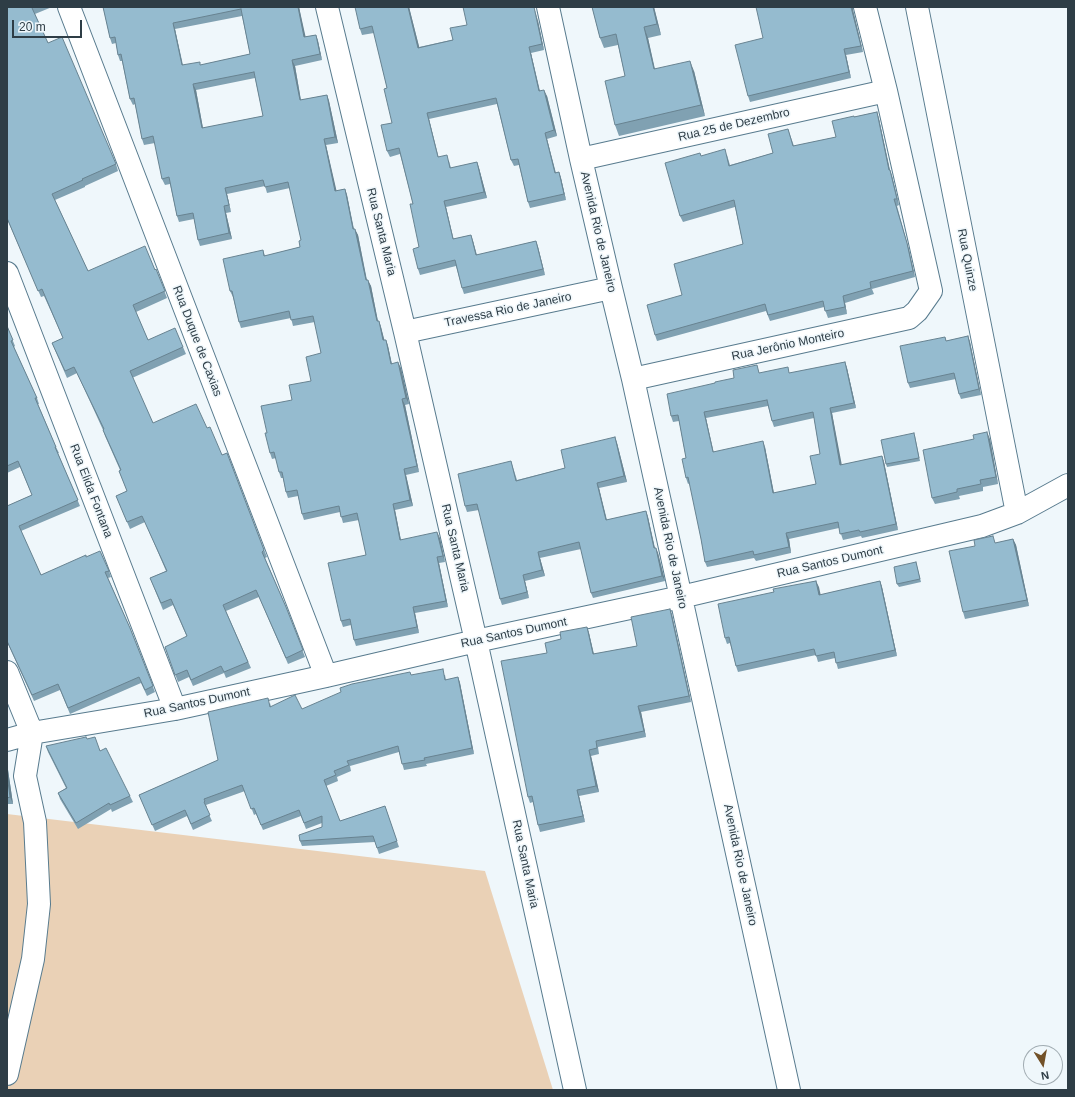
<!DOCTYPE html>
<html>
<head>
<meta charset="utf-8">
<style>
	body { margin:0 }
	#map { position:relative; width:1075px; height:1097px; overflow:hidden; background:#eff7fb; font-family:Arial,sans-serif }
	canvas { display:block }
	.frame { position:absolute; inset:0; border:8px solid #2e3d46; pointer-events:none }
	.north { position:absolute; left:1023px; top:1045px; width:40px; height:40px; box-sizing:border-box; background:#eff7fb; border:1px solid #a2adb3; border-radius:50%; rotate:169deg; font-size:11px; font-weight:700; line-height:16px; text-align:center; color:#2e3d46 }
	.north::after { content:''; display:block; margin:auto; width:14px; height:18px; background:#725128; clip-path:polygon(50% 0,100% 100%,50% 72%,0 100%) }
	.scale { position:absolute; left:12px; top:20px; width:70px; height:18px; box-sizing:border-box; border:2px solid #2e3d46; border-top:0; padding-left:5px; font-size:12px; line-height:14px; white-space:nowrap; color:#2e3d46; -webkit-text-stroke:3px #eff7fb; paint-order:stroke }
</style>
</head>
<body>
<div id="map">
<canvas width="1075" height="1097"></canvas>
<div class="frame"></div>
<div class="north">N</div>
<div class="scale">20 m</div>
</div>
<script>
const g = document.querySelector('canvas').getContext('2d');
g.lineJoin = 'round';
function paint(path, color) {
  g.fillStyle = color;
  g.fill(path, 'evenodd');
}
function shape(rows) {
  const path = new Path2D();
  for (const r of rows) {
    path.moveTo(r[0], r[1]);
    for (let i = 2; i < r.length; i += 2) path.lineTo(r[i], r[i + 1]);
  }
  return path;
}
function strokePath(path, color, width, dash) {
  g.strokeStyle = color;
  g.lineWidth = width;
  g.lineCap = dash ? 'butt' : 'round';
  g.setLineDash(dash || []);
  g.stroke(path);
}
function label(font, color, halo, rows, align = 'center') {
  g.font = font + ' Arial,sans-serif';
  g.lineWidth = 3;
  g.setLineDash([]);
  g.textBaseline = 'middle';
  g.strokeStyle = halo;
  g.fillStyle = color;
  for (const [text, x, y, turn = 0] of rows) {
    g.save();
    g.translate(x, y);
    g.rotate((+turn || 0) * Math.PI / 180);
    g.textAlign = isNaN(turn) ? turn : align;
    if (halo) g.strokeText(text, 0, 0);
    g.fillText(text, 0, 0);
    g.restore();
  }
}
const green = shape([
	[7,814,485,871,553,1090,7,1090]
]);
const minor = shape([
	[69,7,326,676],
	[327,7,405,332,476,641,575,1090],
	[548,7,581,159,611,288,633,379,789,1090],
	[917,7,1017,513],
	[581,159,886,91],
	[7,273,175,709],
	[405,332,611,288],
	[633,379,909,318,917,311,931,291,886,91,865,7],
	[7,672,32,733,25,776,35,822,39,904,33,959,7,1074],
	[7,740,32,733,175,709,326,676,476,641,681,597,982,526,1017,513,1068,485]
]);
const wall = shape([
	[7,7,52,7,35,14,48,43,116,164,118,171,85,186,85,187,55,200,88,271,155,270,158,274,167,298,136,312,148,340,183,347,186,354,132,378,153,423,207,428,222,455,227,453,267,557,265,558,286,607,305,657,288,664,259,597,226,611,251,668,226,678,224,673,193,686,189,677,178,682,165,647,187,637,173,605,163,610,150,578,166,571,145,522,130,529,116,496,127,491,119,471,120,470,105,436,103,430,77,373,67,378,52,343,63,338,44,296,41,297,7,219],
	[103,7,299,7,305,37,316,35,318,41,322,60,295,66,301,100,327,95,329,101,338,143,326,145,336,191,345,189,347,195,354,229,358,235,367,280,371,286,378,321,379,321,381,327,384,340,386,340,388,346,392,364,401,368,409,404,405,405,419,472,406,475,413,506,395,510,401,540,440,538,445,562,439,563,448,607,415,613,419,633,356,646,354,640,351,625,343,627,341,621,366,555,359,520,343,523,340,512,304,520,302,514,298,496,288,498,286,492,283,478,281,478,279,472,276,458,272,459,270,453,267,433,292,400,311,381,321,353,315,322,293,326,291,318,241,328,239,322,233,297,230,291,263,250,265,256,300,247,301,240,290,188,267,193,265,186,227,194,231,212,226,213,232,239,200,246,198,240,194,219,179,222,177,216,170,184,165,185,162,179,155,143,144,145,142,139,135,104,133,105,130,99,122,61,120,61,118,55,116,43,112,44,110,38],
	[242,16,250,54,201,65,183,65,175,29],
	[255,78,263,116,203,128,196,90],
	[409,7,419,47,538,21,544,50,531,53,540,91,547,96,557,136,547,139,556,173,559,172,561,178,566,200,530,208,528,202,519,165,514,166,511,160,497,104,429,119,438,157,449,161,451,168,477,162,479,168,487,198,446,207,453,239,471,235,473,241,477,255,536,241,538,247,545,275,464,294,462,288,456,266,420,275,418,269,419,247,413,204,400,154,390,157,387,151,392,123,387,88,374,33,362,35,360,29],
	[592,7,654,7,661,35,648,38,655,69,694,71,705,116,619,136,615,125,625,76,618,45,604,48,600,38],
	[853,10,863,52,846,55,851,78,750,102,748,96,763,38],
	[877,112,879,119,890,170,892,176,899,205,897,206,909,250,915,277,872,289,874,294,845,303,847,314,828,318,824,307,770,321,766,311,657,341,655,335,682,295,743,244,735,207,683,222,680,216,702,156,727,155,730,165,773,153,788,129,794,146,836,137,854,117],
	[7,326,15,346,14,347,37,398,39,404,38,404,56,447,59,453,58,453,80,506,21,531,41,575,86,557,109,571,111,577,108,578,130,628,155,692,147,696,141,683,70,714,60,690,34,701,7,642,7,506,32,495,20,467,7,473],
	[968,336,970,342,981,395,961,399,959,394,956,379,910,388,908,383,945,337,946,341],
	[845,362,847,368,856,408,832,413,841,465,882,456,884,462,898,530,862,538,861,536,843,540,839,528,789,539,791,553,756,561,754,558,707,567,705,562,701,539,690,483,688,484,686,478,686,458,679,421,673,422,671,416,715,383,760,373,790,373],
	[768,406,772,421,774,427,814,418,820,454,816,484,774,493,765,447,713,452,706,418],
	[915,436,920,461,887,467,886,464],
	[615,437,617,443,627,482,599,488,607,520,646,511,648,517,655,548,658,553,665,581,593,598,591,593,581,549,540,558,545,576,525,581,529,598,502,605,500,599,479,510,467,512,465,506,511,461,517,480,565,468],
	[990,439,998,484,983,487,983,491,959,496,960,499,935,504,932,498],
	[1013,539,1016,545,1029,606,965,619,963,612,996,543],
	[916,562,921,582,899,587,897,584],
	[816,581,820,595,880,581,882,587,897,656,838,669,835,658,818,662,816,655,738,672,736,666,730,643,727,644,725,638,774,592],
	[670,609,672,615,691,702,641,712,646,737,598,747,599,754,591,756,599,792,579,796,585,822,540,832,538,825,533,802,530,803,528,797,547,653,587,627,589,633,594,654,637,646],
	[412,675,445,675,446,680,458,677,460,683,474,754,426,764,427,766,404,770,399,752,350,766,351,771,337,777,338,781,326,786,340,821,385,806,399,847,379,854,375,842,302,846,300,841,322,827,322,823,306,829,301,816,263,830,256,814,254,815,245,791,206,805,207,807,206,808,212,821,193,830,187,816,155,831,139,795,218,760,270,703,271,707,302,709],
	[87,739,100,751,130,796,133,802,112,812,111,809,78,829,60,799,58,793,66,788,48,752,46,746],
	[7,763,13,804,7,804]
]);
const shadedWall = shape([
	[298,7,299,7,307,43,304,37],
	[408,7,409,7,421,54,418,48],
	[534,7,538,21,544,50,542,44],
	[653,7,654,7,661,35,657,24],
	[851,7,853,7,853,10,863,52,861,46],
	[173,23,175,29,184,72,182,65],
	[644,27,648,38,657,80,654,69],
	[316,35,318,41,322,60,320,54],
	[529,47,531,53,541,97,539,91],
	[844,49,846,55,851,78,849,72],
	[292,60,295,66,302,107,300,100],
	[690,61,694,71,705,116,701,105],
	[193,84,196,90,204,134,202,128],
	[544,90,547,96,557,136,554,130],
	[327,95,329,101,338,143,335,137],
	[877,112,879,119,891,176,889,170],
	[427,113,429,119,440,163,438,157],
	[545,133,547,139,557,179,555,173],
	[324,139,326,145,338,197,335,191],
	[477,162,479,168,487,198,484,192],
	[890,170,892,176,899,205,897,199],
	[559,172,561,178,566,200,564,194],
	[225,188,227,194,231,212,229,205],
	[345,189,347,195,355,236,353,229],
	[894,199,909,250,915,277,913,271],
	[444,201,446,207,455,245,453,239],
	[224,206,226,213,232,239,229,233],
	[355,229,358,235,368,287,366,280],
	[471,235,473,241,478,261,476,255],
	[536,241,538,247,545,275,543,269],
	[368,280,371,286,379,327,377,321],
	[843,296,845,303,847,314,845,307],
	[379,321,381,327,386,346,383,340],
	[968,336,970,342,981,395,979,389],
	[386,340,388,346,393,370,391,364],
	[398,362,401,368,409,404,406,398],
	[845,362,847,368,856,408,854,403],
	[402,399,405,405,419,472,417,466],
	[830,408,832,413,843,471,840,465],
	[704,412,706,418,715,458,713,452],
	[987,432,990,439,998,484,996,477],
	[615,437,617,443,627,482,624,476],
	[763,441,765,447,775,499,773,493],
	[882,456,884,462,898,530,896,524],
	[404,469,406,475,413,506,410,500],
	[597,483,599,488,608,526,606,520],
	[393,504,395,510,402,546,400,540],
	[646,511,648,517,656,554,654,548],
	[437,532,440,538,445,562,443,556],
	[786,533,789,539,791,553,789,547],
	[1013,539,1016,545,1029,606,1027,600],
	[656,548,658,553,665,581,662,576],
	[538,552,540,558,545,576,542,570],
	[437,557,439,563,448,607,446,601],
	[523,575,525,581,529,598,527,592],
	[816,581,819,587,822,601,819,595],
	[880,581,882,587,897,656,895,650],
	[413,607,415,613,419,633,417,627],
	[670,609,672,615,691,702,689,696],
	[587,627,589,633,595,660,593,654],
	[458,677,460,683,474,754,472,748],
	[638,706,641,712,646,737,644,731],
	[589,750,591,756,599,792,596,786],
	[7,763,13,804,10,797,7,774],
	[577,790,579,796,585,822,583,816]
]);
const building = shape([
	[7,7,34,7,32,8,48,43,62,37,116,164,82,179,83,180,52,194,88,271,145,246,155,270,156,269,158,274,165,291,133,305,148,340,175,328,183,347,130,371,153,423,196,404,207,428,210,427,222,455,227,453,264,550,262,552,286,607,303,650,286,658,256,590,223,605,248,662,224,672,221,666,191,680,187,670,175,675,165,647,187,636,171,599,161,603,150,578,167,571,142,516,127,522,116,496,127,491,119,471,121,470,103,430,104,429,74,367,65,371,52,343,63,338,42,289,38,291,7,218,7,7],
	[103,7,298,7,304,37,316,35,320,54,292,60,300,100,327,95,335,137,324,139,335,191,345,189,353,229,355,229,366,280,368,280,377,321,379,321,383,340,386,340,391,364,398,362,406,398,402,399,417,466,404,469,410,500,393,504,400,540,437,532,443,556,437,557,446,601,413,607,417,627,354,640,350,619,341,621,328,563,366,555,357,513,341,517,339,506,302,514,297,490,286,492,282,472,279,472,274,452,270,453,265,433,267,433,261,406,292,400,289,385,311,381,306,357,321,353,313,316,291,320,289,311,239,322,232,291,230,291,223,259,263,250,264,256,300,247,299,241,301,240,288,182,265,187,263,180,225,188,229,205,224,206,229,233,198,240,193,213,177,216,169,177,162,179,153,136,142,139,134,98,130,99,121,54,118,55,115,37,110,38,103,7],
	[241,9,250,54,200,65,200,62,182,65,173,23,241,9],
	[254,72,263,116,202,128,193,84,254,72],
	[355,7,408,7,418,48,453,40,450,28,467,25,463,7,534,7,542,44,529,47,539,91,544,90,554,130,545,133,555,173,559,172,564,194,528,202,518,159,511,160,496,98,427,113,438,157,447,155,450,168,477,162,484,192,444,201,453,239,471,235,476,255,536,241,543,269,462,288,455,260,418,269,413,249,419,247,410,204,413,204,399,148,387,151,381,125,392,123,384,89,387,88,372,26,360,29,355,7],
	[592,7,653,7,657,24,644,27,654,69,690,61,701,105,615,125,605,81,625,76,616,34,600,38,592,7],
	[756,7,851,7,861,46,844,49,849,72,748,96,735,45,763,38,756,7],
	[877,112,889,170,890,170,897,199,894,199,907,243,913,271,870,282,871,288,843,296,845,307,825,311,823,301,768,315,765,304,655,335,647,305,682,295,674,264,743,244,734,200,680,216,665,163,700,153,701,156,725,149,729,166,773,153,768,134,788,129,793,146,836,137,832,121,854,116,854,117,877,112],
	[7,326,13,340,11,341,37,398,35,398,56,447,55,447,78,500,19,526,41,575,86,555,86,557,100,551,109,571,105,572,130,628,153,686,145,690,139,677,68,708,58,684,32,695,7,641,7,583,8,583,7,582,7,506,32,495,18,461,7,466,7,326],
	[968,336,979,389,959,394,954,373,908,383,900,346,945,337,946,341,968,336],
	[845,362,854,403,830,408,840,465,882,456,896,524,860,532,859,530,840,534,838,522,786,533,789,547,754,555,753,551,705,562,701,539,688,477,686,478,682,459,686,458,678,415,671,416,667,394,715,383,715,382,734,378,733,370,757,365,759,373,788,367,789,373,845,362],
	[767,400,772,421,813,412,820,454,810,456,816,484,773,493,763,441,713,452,704,412,767,400],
	[987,432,996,477,980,480,981,484,957,489,957,492,932,498,923,450,974,439,973,435,987,432],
	[914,433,919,458,886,464,881,440,914,433],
	[615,437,624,476,597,483,606,520,646,511,654,548,656,548,662,576,591,593,579,542,538,552,542,570,523,575,527,592,500,599,477,504,465,506,458,474,511,461,516,481,565,468,561,450,615,437],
	[993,536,995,543,1013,539,1027,600,963,612,949,551,975,546,974,540,993,536],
	[916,562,920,579,897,584,894,567,916,562],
	[816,581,819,595,880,581,895,650,836,663,834,652,816,656,814,649,736,666,729,637,725,638,718,604,774,592,773,589,816,581],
	[670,609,689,696,638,706,644,731,596,741,597,748,589,750,596,786,577,790,583,816,538,825,532,796,528,797,501,661,547,653,545,643,561,639,560,632,587,627,593,654,637,646,631,617,670,609],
	[443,669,445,680,458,677,472,748,424,758,425,760,402,764,398,746,347,761,349,765,334,771,336,775,324,780,340,821,385,806,397,841,377,848,373,836,300,841,299,835,322,827,322,816,304,823,299,810,261,825,254,808,251,809,242,785,204,799,205,801,204,802,210,815,191,824,185,810,152,825,139,795,218,760,208,712,268,698,270,707,295,695,302,709,341,692,340,688,352,684,410,672,411,675,443,669],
	[86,737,87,739,95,737,100,751,106,748,130,796,110,805,109,803,76,823,58,793,67,788,46,746,86,737],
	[7,774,10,797,7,798,7,774]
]);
const streetNames = [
	["Rua 25 de Dezembro",734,125,-13],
	["Rua Santa Maria",381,232,76],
	["Avenida Rio de Janeiro",598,232,77],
	["Rua Quinze",967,260,79],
	["Travessa Rio de Janeiro",508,310,-12],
	["Rua Duque de Caxias",197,341,69],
	["Rua Jerônio Monteiro",788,345,-12],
	["Rua Elida Fontana",91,491,69],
	["Rua Santa Maria",455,548,77],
	["Avenida Rio de Janeiro",670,548,78],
	["Rua Santos Dumont",830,562,-13],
	["Rua Santos Dumont",514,633,-12],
	["Rua Santos Dumont",197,703,-12],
	["Rua Santa Maria",525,864,78],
	["Avenida Rio de Janeiro",740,865,78]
];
paint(green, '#ead1b6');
strokePath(minor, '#587b8e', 24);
strokePath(minor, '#fff', 22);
paint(wall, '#80a1b2');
paint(shadedWall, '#688391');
paint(building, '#95bbcf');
strokePath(building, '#688391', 1);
label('12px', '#2e3d46', '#eff7fb', streetNames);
</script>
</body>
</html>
